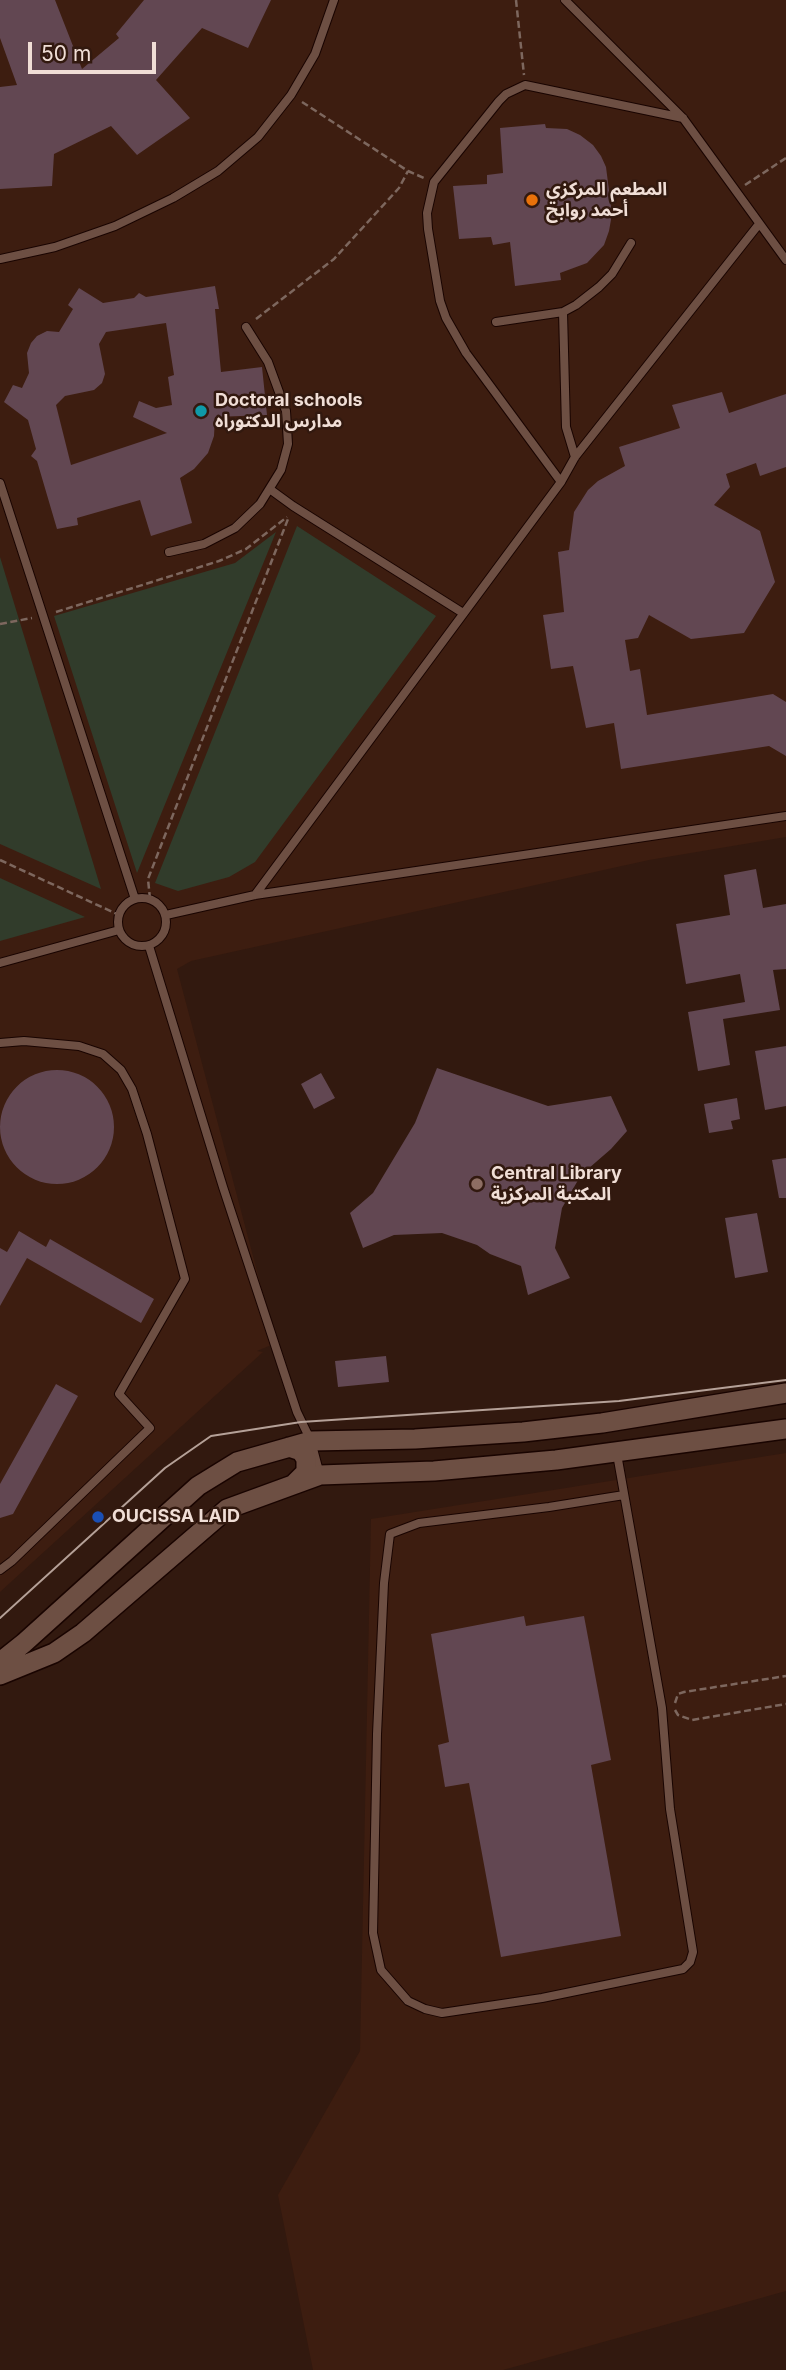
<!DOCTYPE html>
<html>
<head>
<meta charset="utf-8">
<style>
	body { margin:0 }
	#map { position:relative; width:786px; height:2370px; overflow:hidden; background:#32190f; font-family:Inter,sans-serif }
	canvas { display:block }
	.scale { position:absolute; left:28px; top:42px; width:128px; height:32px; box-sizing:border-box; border:4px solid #f0ded6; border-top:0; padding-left:9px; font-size:21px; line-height:24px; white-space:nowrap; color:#f0ded6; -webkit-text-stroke:5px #32190f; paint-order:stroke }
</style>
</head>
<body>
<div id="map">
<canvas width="786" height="2370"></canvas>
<div class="scale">50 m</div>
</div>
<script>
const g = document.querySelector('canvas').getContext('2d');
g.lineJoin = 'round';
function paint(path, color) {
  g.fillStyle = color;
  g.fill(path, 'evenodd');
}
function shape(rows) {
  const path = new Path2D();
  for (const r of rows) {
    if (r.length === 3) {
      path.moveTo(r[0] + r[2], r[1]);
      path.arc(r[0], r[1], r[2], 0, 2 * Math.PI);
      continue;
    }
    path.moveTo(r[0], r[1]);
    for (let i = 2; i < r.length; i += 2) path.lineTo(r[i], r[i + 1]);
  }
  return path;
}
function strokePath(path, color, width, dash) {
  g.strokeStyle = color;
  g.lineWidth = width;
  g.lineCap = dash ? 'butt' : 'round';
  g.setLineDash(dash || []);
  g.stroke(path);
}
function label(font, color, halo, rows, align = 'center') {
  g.font = font + ' Inter,"Noto Sans Arabic",sans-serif';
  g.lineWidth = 5;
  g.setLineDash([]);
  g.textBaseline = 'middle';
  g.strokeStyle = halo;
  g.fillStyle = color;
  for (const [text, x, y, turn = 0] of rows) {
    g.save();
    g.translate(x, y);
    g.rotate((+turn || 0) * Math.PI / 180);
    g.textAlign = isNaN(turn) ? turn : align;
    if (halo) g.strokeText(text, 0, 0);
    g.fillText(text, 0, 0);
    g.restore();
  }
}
const built = shape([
	[0,0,786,0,786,837,649,860,191,961,177,969,276,1343,257,1351,263,1352,0,1592],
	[786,1453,786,2291,503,2370,313,2370,278,2195,360,2051,371,1519]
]);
const green = shape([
	[297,526,436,616,255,862,229,877,178,891,155,883],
	[276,532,137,873,54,616,235,563],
	[0,557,101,889,0,844],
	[0,878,85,917,0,941]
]);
const building = shape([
	[0,0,55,0,82,69,119,38,116,34,144,0,271,0,248,48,202,28,156,80,190,118,137,155,111,126,54,154,52,186,0,189,0,87,17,85,0,38],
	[545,124,546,128,567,129,580,135,593,145,601,156,606,167,612,214,609,231,604,245,587,263,560,273,561,280,515,286,510,242,493,245,491,237,459,239,453,186,487,184,487,175,503,173,500,128],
	[215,286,219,309,215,309,221,372,262,367,267,415,215,417,214,436,208,453,194,469,180,478,192,523,151,536,140,500,77,518,78,525,57,529,37,461,31,456,36,449,28,420,4,402,13,385,22,388,29,373,27,353,31,343,37,336,47,331,59,332,73,309,68,305,79,288,103,303,134,298,139,293,146,297],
	[166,323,174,375,168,377,172,405,156,408,139,401,133,417,167,433,71,465,56,405,65,396,94,390,102,383,105,374,99,344,106,332],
	[722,392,729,413,786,394,786,467,760,476,756,463,726,474,730,487,714,505,760,531,775,582,744,633,691,639,649,615,638,638,625,640,630,671,640,669,647,715,773,694,786,702,786,756,769,746,621,769,614,723,586,728,573,666,551,669,543,615,564,612,558,552,569,550,574,512,588,490,598,481,625,466,619,447,680,428,672,405],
	[756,869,763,908,786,904,786,969,773,970,780,1010,723,1019,730,1065,698,1071,688,1012,745,1002,740,974,686,984,676,924,730,915,724,875],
	[786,1046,786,1106,765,1110,755,1051],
	[437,1068,548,1106,611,1096,627,1131,611,1149,581,1175,562,1208,555,1248,570,1278,528,1295,521,1266,490,1254,477,1245,442,1233,394,1235,363,1248,350,1213,373,1193,415,1123],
	[57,1127,57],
	[321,1073,335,1098,314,1109,301,1084],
	[737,1098,740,1119,731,1121,733,1129,709,1133,704,1104],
	[786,1158,786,1198,779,1198,772,1160],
	[757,1213,768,1272,735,1278,725,1218],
	[19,1231,46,1247,50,1239,154,1299,141,1323,27,1258,0,1306,0,1248,7,1252],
	[386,1356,389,1382,338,1387,335,1361],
	[56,1384,78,1396,13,1514,0,1518,0,1484],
	[524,1616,526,1626,584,1616,611,1760,591,1765,621,1936,501,1957,469,1783,445,1787,438,1745,449,1742,431,1634]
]);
const path = shape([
	[516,0,524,75],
	[302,102,408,171,424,178],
	[745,185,786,158],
	[256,319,334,259,399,188,408,171],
	[56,612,219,561,246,549,287,517],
	[0,624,32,618],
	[0,860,119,915],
	[150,899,148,879,288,519],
	[675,1703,678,1694,684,1692,786,1676],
	[675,1710,678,1715,692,1720,786,1704]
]);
const service = shape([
	[565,0,683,118,786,260],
	[0,259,55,247,115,226,173,198,218,171,258,137,291,95,315,54,334,0],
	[563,312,566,427,575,457],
	[496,322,563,312,576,305,599,287,612,274,631,243],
	[561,482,466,353,446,318,440,301,428,229,427,213,434,182,499,101,506,94,525,85,683,118],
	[0,483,135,899],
	[271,490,293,506,463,613],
	[169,552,204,544,235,528,260,504,281,470,288,444,286,411,268,362,246,327],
	[255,895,561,482,575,457,759,224],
	[142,922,24],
	[166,915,255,895,786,816],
	[149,946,223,1187,297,1412,311,1441,320,1475],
	[0,963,119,930],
	[0,1043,24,1041,79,1046,103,1054,121,1070,132,1089,147,1134,185,1279,119,1394,150,1428,12,1561,0,1570],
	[617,1454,662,1708,670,1809,693,1952,690,1962,683,1969,542,1998,442,2013,425,2009,408,2001,381,1970,373,1933,377,1734,384,1583,390,1534,419,1523,549,1507,624,1495]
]);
const tertiary = shape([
	[289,1447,301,1451,306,1459,306,1472,295,1483],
	[0,1662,24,1643,198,1486,237,1462,311,1441,415,1439,523,1432,602,1423,786,1393],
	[0,1675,54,1653,83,1633,227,1509,320,1475,434,1471,556,1460,786,1429]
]);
const tram = shape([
	[0,1618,165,1468,211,1436,301,1422,619,1401,786,1380]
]);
const markers = [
	[532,200,7,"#e8710a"],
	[201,411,7,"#0f9aa8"],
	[477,1184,7,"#8d6e63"],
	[98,1517,7,"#1a4fb4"]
];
const poiNames = [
	["المطعم المركزي",546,190],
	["أحمد روابح",546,211],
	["Doctoral schools",215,401],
	["مدارس الدكتوراه",215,422],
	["Central Library",491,1174],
	["المكتبة المركزية",491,1195],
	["OUCISSA LAID",112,1517]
];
paint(built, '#3d1d10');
paint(green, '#313c2b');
paint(building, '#624752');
strokePath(service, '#190400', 10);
strokePath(tertiary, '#190400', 22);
strokePath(path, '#7d675e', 2.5, [7, 3.5]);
strokePath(service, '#6d4f43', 8);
strokePath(tertiary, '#6d4f43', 19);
strokePath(tram, '#b5a198', 2);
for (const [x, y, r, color] of markers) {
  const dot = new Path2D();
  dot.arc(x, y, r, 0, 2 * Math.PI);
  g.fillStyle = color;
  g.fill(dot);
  strokePath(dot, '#32190f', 2.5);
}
label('bold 18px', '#f0ded6', '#32190f', poiNames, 'left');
</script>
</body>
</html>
